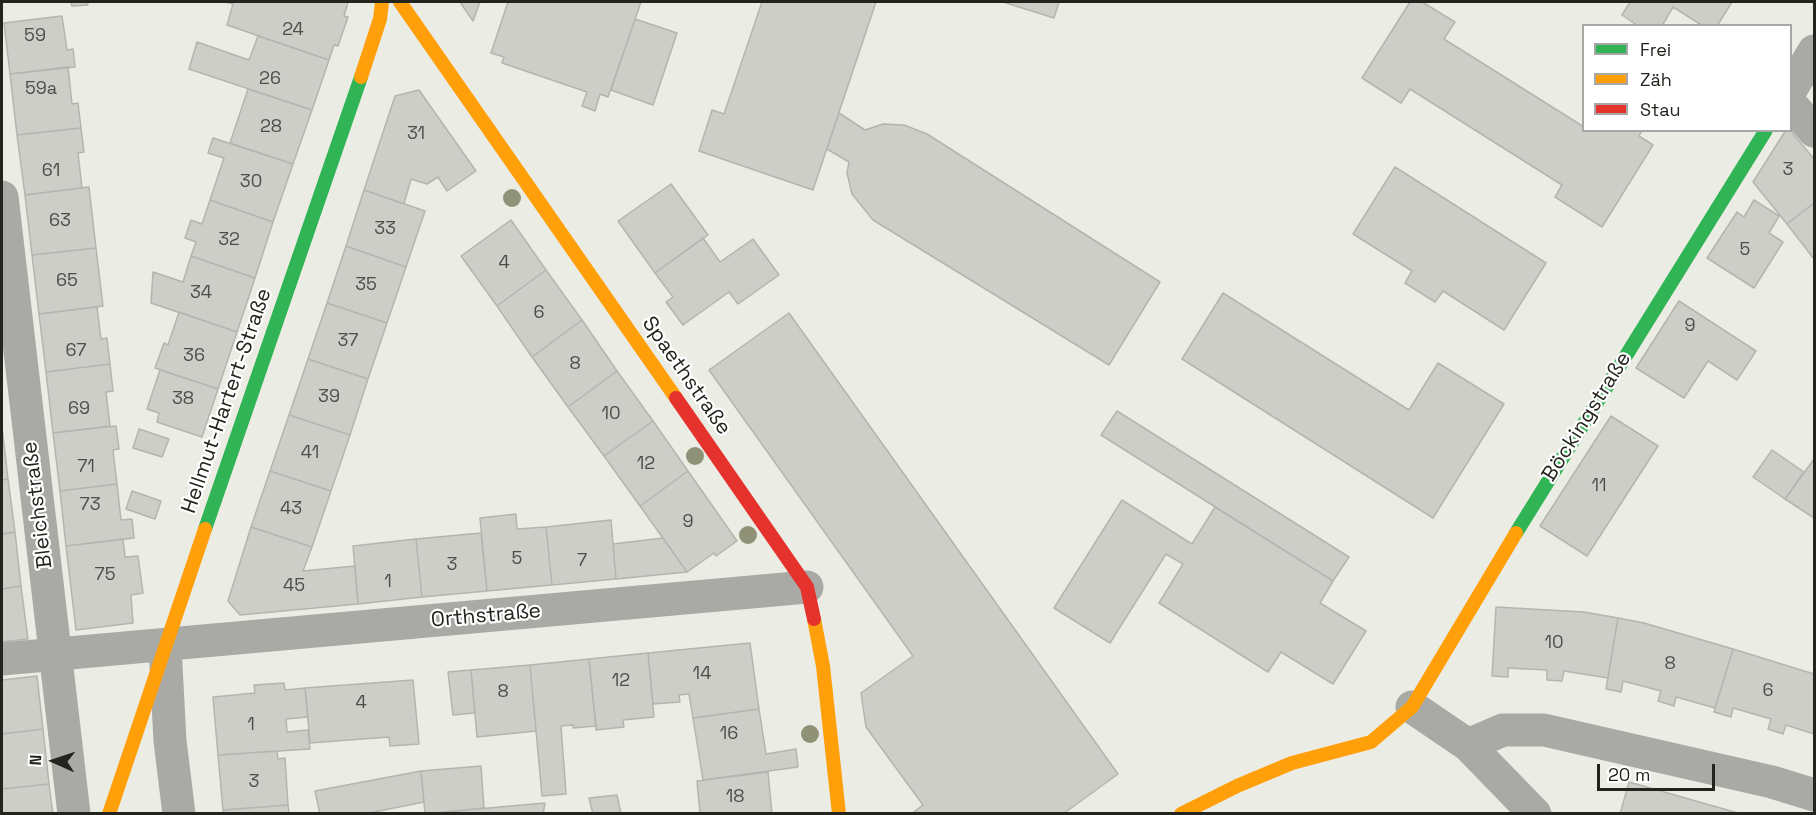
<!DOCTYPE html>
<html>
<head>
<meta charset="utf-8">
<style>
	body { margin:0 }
	#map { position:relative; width:1816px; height:815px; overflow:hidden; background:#ebece4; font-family:"Space Grotesk",sans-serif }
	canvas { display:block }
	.frame { position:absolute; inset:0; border:3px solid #24241f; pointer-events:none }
	.legend { position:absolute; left:1582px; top:24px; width:210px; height:108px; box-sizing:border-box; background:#fff; border:2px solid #a7a7a5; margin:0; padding:8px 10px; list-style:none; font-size:18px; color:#24241f }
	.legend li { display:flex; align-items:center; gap:12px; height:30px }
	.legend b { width:30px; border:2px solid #a7a7a5 }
	.north { position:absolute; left:24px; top:731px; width:60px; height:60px; -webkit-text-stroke:4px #fff; paint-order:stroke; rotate:273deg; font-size:16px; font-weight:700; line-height:24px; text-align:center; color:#24241f }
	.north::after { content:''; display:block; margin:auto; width:21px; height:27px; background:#24241f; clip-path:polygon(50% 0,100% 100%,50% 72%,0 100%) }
	.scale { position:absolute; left:1597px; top:764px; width:118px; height:27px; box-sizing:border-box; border:3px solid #24241f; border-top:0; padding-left:8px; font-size:18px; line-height:21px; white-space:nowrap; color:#24241f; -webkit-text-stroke:4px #fff; paint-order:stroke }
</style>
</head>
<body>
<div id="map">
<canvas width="1816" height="815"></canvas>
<div class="frame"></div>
<ul class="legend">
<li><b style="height:8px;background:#30b455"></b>Frei</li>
<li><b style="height:8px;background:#ff9f0a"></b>Zäh</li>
<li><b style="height:8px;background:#e5322d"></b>Stau</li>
</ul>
<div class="north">N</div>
<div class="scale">20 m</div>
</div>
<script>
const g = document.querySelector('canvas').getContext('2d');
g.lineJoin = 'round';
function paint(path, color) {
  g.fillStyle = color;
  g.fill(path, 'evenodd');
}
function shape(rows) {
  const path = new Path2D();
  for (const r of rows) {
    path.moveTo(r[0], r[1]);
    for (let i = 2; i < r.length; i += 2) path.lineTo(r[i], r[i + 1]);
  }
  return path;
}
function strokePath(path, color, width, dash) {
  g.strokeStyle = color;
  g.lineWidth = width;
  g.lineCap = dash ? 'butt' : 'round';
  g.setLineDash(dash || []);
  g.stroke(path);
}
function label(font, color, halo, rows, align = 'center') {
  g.font = font + ' "Space Grotesk",sans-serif';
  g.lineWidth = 4.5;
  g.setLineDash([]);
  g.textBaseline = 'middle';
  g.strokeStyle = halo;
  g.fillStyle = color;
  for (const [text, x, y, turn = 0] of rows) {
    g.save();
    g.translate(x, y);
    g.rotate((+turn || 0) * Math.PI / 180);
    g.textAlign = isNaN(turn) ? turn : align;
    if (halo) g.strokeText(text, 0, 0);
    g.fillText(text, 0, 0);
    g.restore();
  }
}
const building = shape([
	[71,2,87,2,88,5,72,6,71,2],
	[225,2,348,2,344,16,348,17,338,46,334,45,329,60,227,25,233,4,225,2],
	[460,2,480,2,473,21,460,2],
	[508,2,641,2,608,97,600,94,595,111,582,106,587,92,502,63,504,57,491,53,508,2],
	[762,2,876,2,813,190,699,151,712,110,724,114,762,2],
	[1003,2,1059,2,1054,18,1003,2],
	[1410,2,1422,2,1455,22,1444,39,1584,127,1584,130,1642,130,1639,136,1653,145,1602,227,1555,197,1562,185,1410,89,1401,103,1362,78,1410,2],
	[1630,2,1732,2,1717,26,1703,26,1673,7,1662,26,1638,26,1622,15,1630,2],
	[62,16,67,50,73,49,75,67,10,74,4,23,62,16],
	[635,19,677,33,653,105,611,90,635,19],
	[258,36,329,60,312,110,189,69,197,42,249,60,258,36],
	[68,67,72,104,78,103,81,128,17,135,10,74,68,67],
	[248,89,312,110,293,164,230,143,248,89],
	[419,90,476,171,447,191,438,177,427,184,411,179,404,204,364,190,395,96,419,90],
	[839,113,865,130,883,124,904,125,927,134,1160,282,1109,365,873,220,852,194,847,173,849,162,827,149,839,113],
	[81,128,84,152,78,153,82,188,25,195,17,135,81,128],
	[1786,130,1790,130,1814,159,1814,203,1787,224,1753,182,1786,130],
	[213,138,293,164,273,222,210,200,224,158,208,153,213,138],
	[1395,167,1546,263,1504,330,1443,291,1435,302,1405,283,1412,271,1353,234,1395,167],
	[671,184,708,235,655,273,618,221,671,184],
	[89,187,96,248,32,255,25,195,89,187],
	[364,190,425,211,406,267,346,246,364,190],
	[210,200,273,222,255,278,191,256,196,242,185,238,191,220,202,224,210,200],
	[1754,200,1779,216,1769,233,1783,242,1754,288,1707,258,1737,212,1744,217,1754,200],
	[1814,203,1814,259,1787,224,1814,203],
	[511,220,546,270,497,306,461,256,511,220],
	[703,238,720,262,753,239,779,275,738,304,729,292,683,325,666,302,673,297,655,273,703,238],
	[346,246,406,267,387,323,327,303,346,246],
	[96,248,103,306,39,314,32,255,96,248],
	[191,256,255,278,237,332,151,303,153,272,183,282,191,256],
	[546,270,582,320,532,357,497,306,546,270],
	[1223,293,1409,410,1438,363,1504,404,1433,518,1182,359,1223,293],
	[1679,301,1756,351,1737,380,1708,361,1684,398,1636,368,1679,301],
	[327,303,387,323,368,379,308,359,327,303],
	[97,307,101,339,107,338,110,364,46,372,39,314,97,307],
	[179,312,237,332,218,389,155,368,164,343,168,345,179,312],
	[789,313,1118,774,1063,814,911,814,923,805,866,727,861,693,913,656,709,370,789,313],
	[582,320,617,371,568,407,532,357,582,320],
	[308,359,368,379,350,435,289,415,308,359],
	[110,364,113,391,106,392,110,426,53,433,46,372,110,364],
	[160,370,218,389,202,437,157,422,159,413,147,409,160,370],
	[617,371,653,421,604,456,568,407,617,371],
	[1117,411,1349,557,1333,581,1101,435,1117,411],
	[289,415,350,435,331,491,270,471,289,415],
	[1611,416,1658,446,1587,556,1540,526,1611,416],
	[653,421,688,471,640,506,604,456,653,421],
	[116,426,119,449,113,450,117,484,60,491,53,433,116,426],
	[2,427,8,479,2,480,2,427],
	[139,429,169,439,162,457,133,448,139,429],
	[1772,450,1804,472,1785,499,1753,477,1772,450],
	[1814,459,1814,518,1785,499,1814,459],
	[270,471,331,491,312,547,251,527,270,471],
	[688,471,737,541,716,556,714,553,687,572,640,506,688,471],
	[8,479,15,532,2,534,2,480,8,479],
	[117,484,121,520,132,519,134,538,66,546,60,491,117,484],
	[132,491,161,501,155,519,126,509,132,491],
	[1122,500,1192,544,1215,507,1333,581,1320,603,1366,631,1333,684,1281,652,1268,672,1159,603,1183,564,1166,554,1110,643,1054,608,1122,500],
	[516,514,517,529,546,527,552,585,487,591,480,518,516,514],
	[611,520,616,579,552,585,546,527,611,520],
	[251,527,312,547,303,571,355,566,358,604,240,615,228,601,251,527],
	[15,532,21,586,2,589,2,534,15,532],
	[481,533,487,591,422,597,416,539,481,533],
	[663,538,687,572,616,579,613,544,663,538],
	[123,539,125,557,138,556,143,593,131,595,133,623,76,630,66,546,123,539],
	[416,539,422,597,358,604,353,546,416,539],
	[21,586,28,639,2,642,2,589,21,586],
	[1496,607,1584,612,1618,618,1608,678,1564,671,1562,681,1547,680,1547,670,1508,668,1508,677,1492,676,1496,607],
	[1618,618,1644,623,1733,649,1715,708,1676,697,1674,706,1658,701,1661,691,1623,681,1621,692,1606,689,1618,618],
	[750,643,759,709,693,718,689,694,679,695,680,702,653,704,648,653,750,643],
	[1733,649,1814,674,1814,734,1786,725,1783,734,1768,729,1771,719,1733,708,1731,717,1714,712,1733,649],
	[648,653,654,717,623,720,624,727,596,730,589,659,648,653],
	[589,659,596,726,573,728,573,725,561,726,566,794,542,796,530,665,589,659],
	[530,665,536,731,477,737,471,670,530,665],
	[471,670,475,713,453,715,448,672,471,670],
	[37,676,43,729,2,734,2,680,37,676],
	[413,680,419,744,390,746,389,737,310,743,305,688,413,680],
	[284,683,285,690,305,688,308,717,286,719,287,732,308,730,310,749,218,755,213,697,255,693,254,685,284,683],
	[759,709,766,754,796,749,798,767,703,780,693,718,759,709],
	[43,729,49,784,2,789,2,734,43,729],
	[277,751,278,759,285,758,288,805,223,810,218,755,277,751],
	[481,766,484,808,425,814,421,771,481,766],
	[421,771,424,802,364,814,320,814,315,791,421,771],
	[768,772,772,814,700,814,697,781,768,772],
	[1629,782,1738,813,1620,814,1629,782],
	[49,784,53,814,2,814,2,789,49,784],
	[617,795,621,814,593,814,589,798,617,795],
	[545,803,543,814,455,814,455,811,545,803],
	[288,805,289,814,224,814,223,810,288,805]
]);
const street = shape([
	[1790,91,1814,51],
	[1790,103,1814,131],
	[2,197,74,814],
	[165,646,170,741,179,814],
	[2,659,807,587],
	[1412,707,1468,745,1503,730,1544,730,1772,782,1814,795],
	[1468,745,1535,814]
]);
const fast = shape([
	[205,529,361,77],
	[1516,533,1766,130]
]);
const slow = shape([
	[400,2,676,398],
	[361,77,380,19,382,2],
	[814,619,823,666,839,814],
	[109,814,205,529],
	[1181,814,1237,786,1292,763,1371,742,1412,707,1516,533]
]);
const jam = shape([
	[676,398,807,587,814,619]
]);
const trees = [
	[512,198],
	[695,456],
	[748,535],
	[810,734]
];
const numberNames = [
	["24",293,30],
	["59",35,36],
	["26",270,79],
	["59a",41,89],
	["28",271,127],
	["31",416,134],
	["3",1788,170],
	["61",51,171],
	["30",251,182],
	["63",60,221],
	["33",385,229],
	["32",229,240],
	["5",1745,250],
	["4",504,263],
	["65",67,281],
	["35",366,285],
	["34",201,293],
	["6",539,313],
	["9",1690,326],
	["37",348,341],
	["67",76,351],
	["36",194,356],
	["8",575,364],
	["39",329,397],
	["38",183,399],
	["69",79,409],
	["10",611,414],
	["41",310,453],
	["12",646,464],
	["71",86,467],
	["11",1599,486],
	["73",90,505],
	["43",291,509],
	["9",688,522],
	["5",517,559],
	["7",582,561],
	["3",452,565],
	["75",105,575],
	["1",388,582],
	["45",294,586],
	["10",1554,643],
	["8",1670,664],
	["14",702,674],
	["12",621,681],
	["6",1768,691],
	["8",503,692],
	["4",361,703],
	["1",251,725],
	["16",729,734],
	["3",254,782],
	["18",735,797]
];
const streetNames = [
	["Spaethstraße",686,376,55],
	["Hellmut-Hartert-Straße",227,401,-71],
	["Böckingstraße",1587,417,-58],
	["Bleichstraße",38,505,-97],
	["Orthstraße",486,616,-5]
];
paint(building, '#cdcec8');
strokePath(building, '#b4b5af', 1.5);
strokePath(street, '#a9a9a5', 33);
strokePath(fast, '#30b455', 14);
strokePath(slow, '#ff9f0a', 14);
strokePath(jam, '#e5322d', 14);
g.fillStyle = '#909278';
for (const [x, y] of trees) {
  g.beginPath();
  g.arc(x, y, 9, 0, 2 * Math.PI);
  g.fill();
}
label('18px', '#4e4e49', null, numberNames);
label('21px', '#24241f', '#fff', streetNames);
</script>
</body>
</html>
